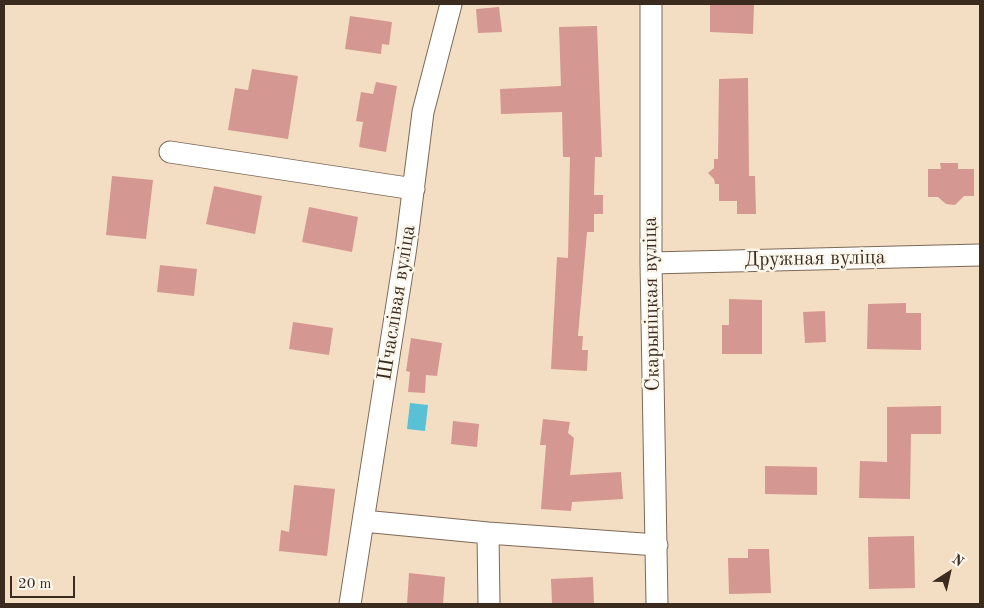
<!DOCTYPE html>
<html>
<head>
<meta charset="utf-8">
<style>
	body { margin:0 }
	#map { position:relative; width:984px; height:608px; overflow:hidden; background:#f4dec3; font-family:"Old Standard TT",serif }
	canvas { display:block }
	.frame { position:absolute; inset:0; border:5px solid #3b2a1e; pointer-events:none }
	.north { position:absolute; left:924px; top:548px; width:50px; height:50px; -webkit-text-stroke:4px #fbf7ec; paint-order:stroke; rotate:35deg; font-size:14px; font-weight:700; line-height:20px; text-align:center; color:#3b2a1e }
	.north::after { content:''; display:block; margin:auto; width:18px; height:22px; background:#3b2a1e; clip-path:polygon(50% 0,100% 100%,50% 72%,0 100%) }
	.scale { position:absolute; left:10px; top:576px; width:65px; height:22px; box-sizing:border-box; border:2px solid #3b2a1e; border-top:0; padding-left:6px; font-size:15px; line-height:18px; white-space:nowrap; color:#3b2a1e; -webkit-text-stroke:4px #fbf7ec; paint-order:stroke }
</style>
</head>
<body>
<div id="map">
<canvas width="984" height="608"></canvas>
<div class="frame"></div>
<div class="north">N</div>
<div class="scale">20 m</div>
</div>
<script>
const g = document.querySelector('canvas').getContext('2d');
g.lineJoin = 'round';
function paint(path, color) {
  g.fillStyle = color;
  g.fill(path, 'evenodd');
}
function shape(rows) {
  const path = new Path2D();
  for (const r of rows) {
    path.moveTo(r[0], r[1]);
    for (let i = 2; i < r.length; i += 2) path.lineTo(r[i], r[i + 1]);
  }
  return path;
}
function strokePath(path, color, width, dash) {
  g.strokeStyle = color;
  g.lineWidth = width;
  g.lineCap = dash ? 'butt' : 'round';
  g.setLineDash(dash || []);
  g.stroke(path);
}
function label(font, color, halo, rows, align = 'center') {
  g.font = font + ' "Old Standard TT",serif';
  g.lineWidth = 5;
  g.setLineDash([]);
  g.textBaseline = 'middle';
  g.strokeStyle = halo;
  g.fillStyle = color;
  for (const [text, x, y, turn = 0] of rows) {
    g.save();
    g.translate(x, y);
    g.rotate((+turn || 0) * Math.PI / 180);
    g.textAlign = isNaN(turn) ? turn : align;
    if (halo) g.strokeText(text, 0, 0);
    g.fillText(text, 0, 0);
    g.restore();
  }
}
const water = shape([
	[410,403,428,405,425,431,407,429]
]);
const building = shape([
	[710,4,754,4,753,34,710,32],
	[499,7,502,32,478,33,476,9],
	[350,16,392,22,389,45,382,44,381,54,345,49],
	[597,26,602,157,595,157,594,195,603,195,603,214,594,214,594,232,587,232,578,336,583,336,582,350,588,350,587,371,551,369,557,257,568,258,570,157,563,157,562,112,501,114,500,89,561,86,559,27],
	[252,69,298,76,288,139,228,130,235,88,248,90],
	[748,78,749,176,755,176,756,214,737,214,737,201,719,201,719,184,715,184,714,179,708,173,714,168,714,159,718,159,719,79],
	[376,82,397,86,386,152,359,147,363,122,356,121,361,92,373,94],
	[940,163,958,163,958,169,974,169,974,196,964,196,955,205,946,204,938,197,928,197,928,169,941,169],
	[112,176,153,180,146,239,106,235],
	[214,186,262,196,255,234,206,224],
	[309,207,358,217,352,252,302,242],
	[160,265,197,269,194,296,157,292],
	[729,299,762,300,762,354,722,354,722,325,729,325],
	[906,303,906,313,921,313,921,350,867,349,868,304],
	[825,311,826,342,805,343,803,312],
	[293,322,333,328,329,355,289,349],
	[411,338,442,343,437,376,426,375,425,393,408,392,410,372,406,371],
	[941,406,941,434,911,434,910,499,859,498,860,461,887,462,887,407],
	[543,419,570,422,568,433,574,438,570,475,621,472,623,499,572,502,571,511,541,509,546,445,540,445],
	[453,421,479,424,477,447,451,444],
	[765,466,817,467,817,495,765,494],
	[294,485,335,489,327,556,279,551,281,530,289,532],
	[914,536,915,588,869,589,868,537],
	[748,549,769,549,771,593,729,594,728,558,748,558],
	[409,573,445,577,443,604,407,604],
	[593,577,594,604,552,604,551,579]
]);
const minor = shape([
	[651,4,651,263,657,604],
	[170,152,414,189],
	[651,263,980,255],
	[363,521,488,533,657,545],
	[488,533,489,604],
	[350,604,406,247,423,112,451,4]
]);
const streetNames = [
	["Дружная вуліца",815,259,-1],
	["Шчаслівая вуліца",397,303,-81],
	["Скарыніцкая вуліца",652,304,-91]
];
paint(water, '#58c1d5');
paint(building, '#d59792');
strokePath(minor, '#7c6958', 23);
strokePath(minor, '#fff', 21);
label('20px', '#3b2a1e', '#fbf7ec', streetNames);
</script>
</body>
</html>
